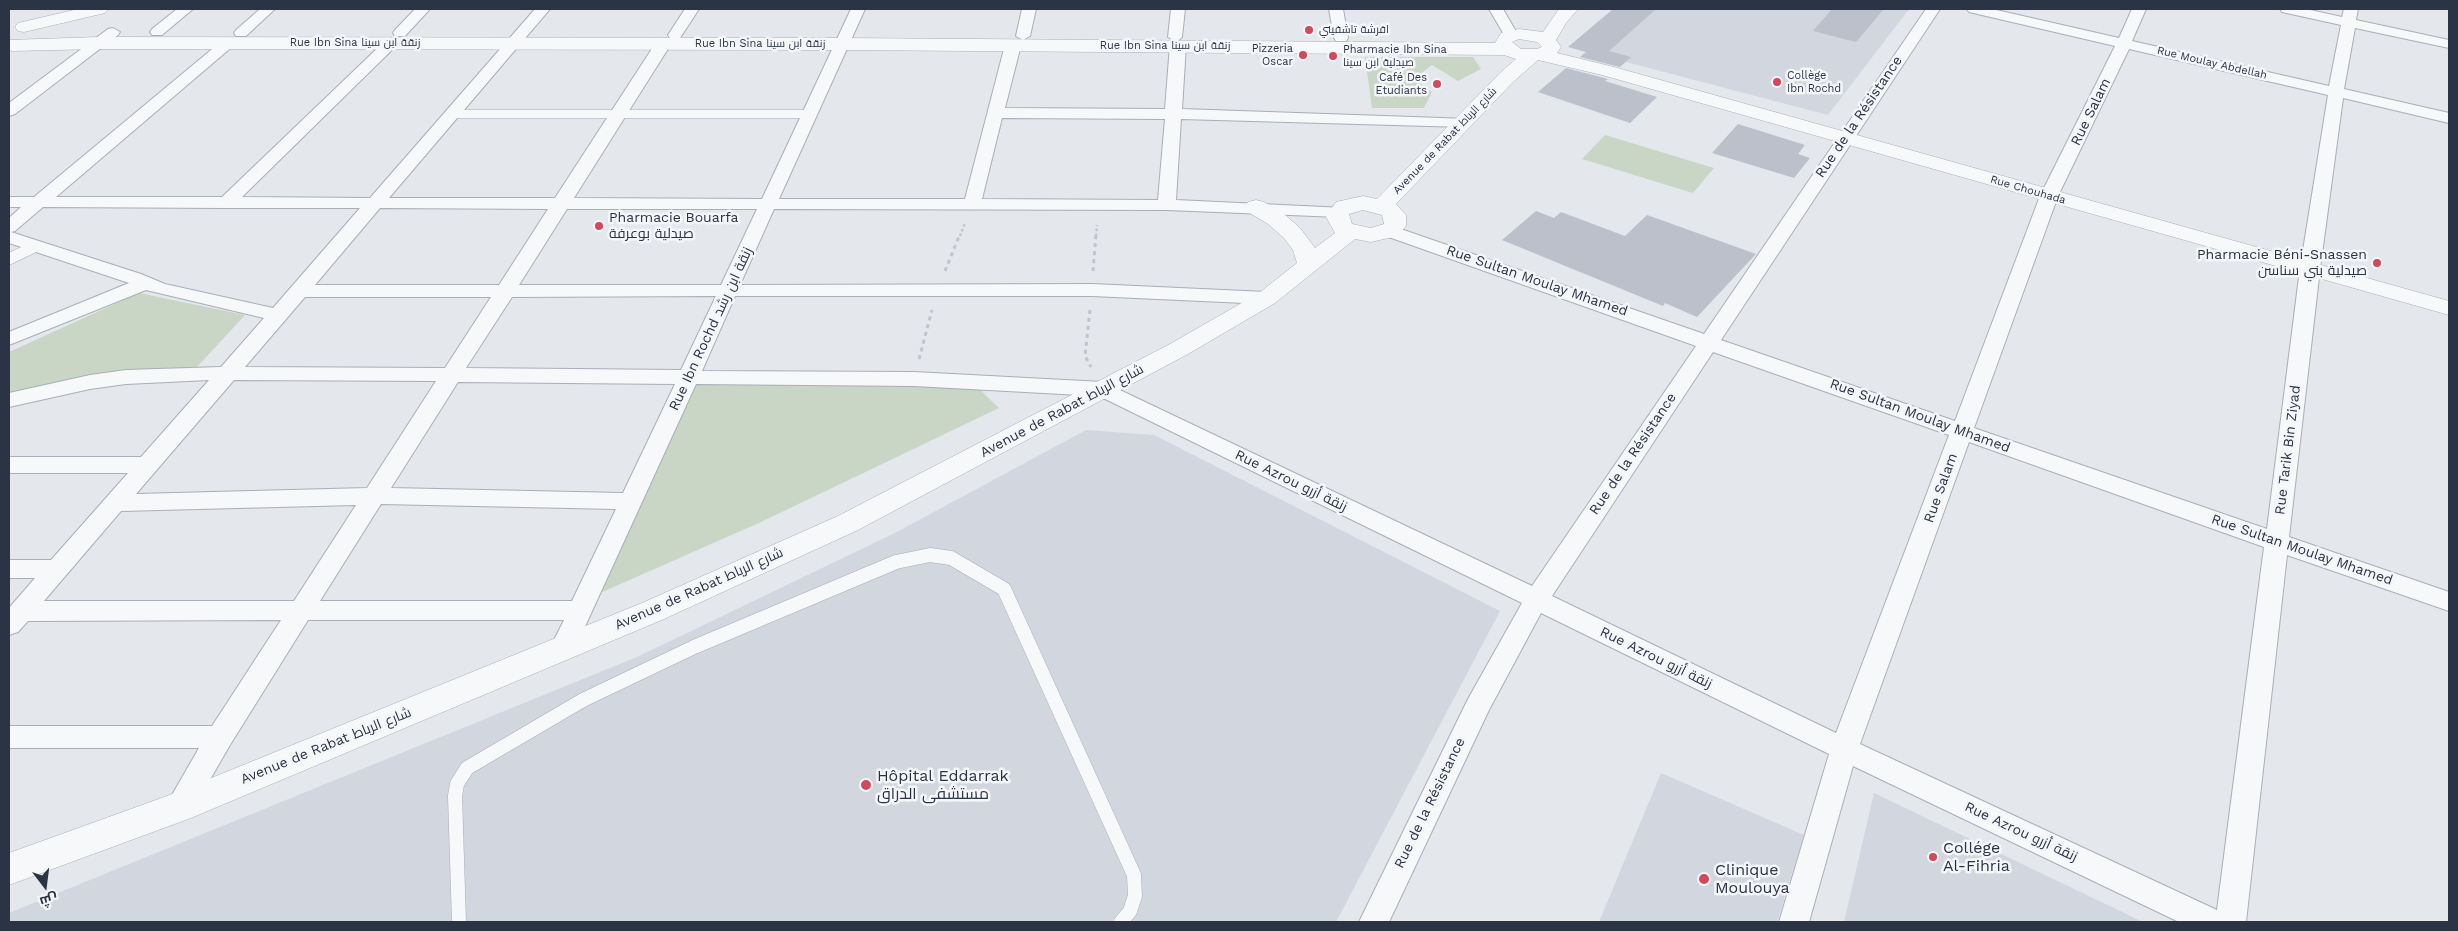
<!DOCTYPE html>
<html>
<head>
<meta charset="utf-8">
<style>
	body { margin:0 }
	#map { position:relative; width:2458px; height:931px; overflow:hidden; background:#e4e7ec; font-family:"Work Sans",Cairo,sans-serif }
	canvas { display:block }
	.frame { position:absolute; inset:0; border:10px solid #2b3445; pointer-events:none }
	.north { position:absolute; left:20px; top:861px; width:50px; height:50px; -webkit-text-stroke:4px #f4f6f9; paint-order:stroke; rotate:165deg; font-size:14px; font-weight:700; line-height:20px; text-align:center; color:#2b3445 }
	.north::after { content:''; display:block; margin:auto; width:18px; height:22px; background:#2b3445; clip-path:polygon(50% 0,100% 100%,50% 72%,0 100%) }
</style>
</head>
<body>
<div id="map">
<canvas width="2458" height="931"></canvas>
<div class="frame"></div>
<div class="north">ش</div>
</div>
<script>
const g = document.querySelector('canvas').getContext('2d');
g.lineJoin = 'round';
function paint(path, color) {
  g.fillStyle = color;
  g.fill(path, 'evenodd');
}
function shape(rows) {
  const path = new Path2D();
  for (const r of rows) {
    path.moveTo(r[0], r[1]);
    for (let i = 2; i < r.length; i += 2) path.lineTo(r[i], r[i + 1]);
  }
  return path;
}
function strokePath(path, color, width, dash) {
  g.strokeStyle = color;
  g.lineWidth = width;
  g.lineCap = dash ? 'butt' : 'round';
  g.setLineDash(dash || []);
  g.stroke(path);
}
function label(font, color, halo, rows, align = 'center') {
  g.font = font + ' "Work Sans",Cairo,sans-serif';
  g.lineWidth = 5;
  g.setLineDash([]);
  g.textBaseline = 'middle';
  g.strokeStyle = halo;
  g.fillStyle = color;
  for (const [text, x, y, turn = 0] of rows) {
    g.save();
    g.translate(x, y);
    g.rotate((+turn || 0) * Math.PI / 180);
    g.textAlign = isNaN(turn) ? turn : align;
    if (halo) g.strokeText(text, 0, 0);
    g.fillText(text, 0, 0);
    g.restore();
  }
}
const built = shape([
	[1615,9,1909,9,1828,115,1573,48],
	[1086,430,1154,435,1500,611,1336,922,9,922,9,913,637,657,895,533],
	[1661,773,1804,835,1777,922,1599,922],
	[1874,793,2143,922,1844,922]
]);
const green = shape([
	[1365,57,1473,57,1481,69,1458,81,1432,65,1419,75,1422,86,1432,92,1424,108,1372,108],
	[1605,135,1714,168,1693,193,1582,159],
	[139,293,245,315,197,367,116,373,9,397,9,352],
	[687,378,971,381,999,408,761,522,582,601]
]);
const building = shape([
	[1613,9,1656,9,1609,51,1631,57,1620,67,1580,57,1586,52,1568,47],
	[1832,9,1884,9,1856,42,1813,31],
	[1566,68,1608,79,1605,81,1657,97,1630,123,1538,92],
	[1738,124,1805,145,1798,154,1810,158,1794,178,1712,153],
	[1536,211,1554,218,1561,212,1625,236,1647,215,1756,254,1697,317,1665,303,1663,306,1502,240]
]);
const pathFar1 = shape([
	[960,236,965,223],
	[1096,236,1097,225]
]);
const path = shape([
	[945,271,960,234],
	[1093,271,1096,234],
	[1090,310,1085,356,1091,367],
	[919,359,932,310]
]);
const serviceFar2 = shape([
	[451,114,810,114]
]);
const serviceFar1 = shape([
	[9,259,34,247]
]);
const service = shape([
	[459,922,455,796,457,784,467,768,583,700,694,647,896,562,930,555,951,558,1004,589,1134,875,1135,896,1130,911,1121,922]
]);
const minor = shape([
	[177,9,193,9,162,35,152,35,150,32,152,29,177,9],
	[260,9,275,9,246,36,236,36,234,33,236,30,260,9],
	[415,9,430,9,405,36,395,36,393,33,395,30,415,9],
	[535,9,550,9,389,198,555,198,655,44,663,39,671,44,574,198,762,199,851,9,865,9,779,199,965,199,1005,45,1013,40,1021,45,1005,108,1165,109,1170,45,1175,41,1168,37,1171,9,1185,9,1182,37,1178,41,1186,45,1182,109,1470,119,1472,122,1464,127,1181,119,1176,200,1345,208,1348,212,1345,216,1339,217,1167,210,774,209,740,285,1092,284,1267,292,1274,294,1277,298,1274,302,1267,304,1092,296,735,296,702,371,914,372,1103,382,1532,586,1696,346,1383,235,1380,231,1383,227,1395,227,1704,334,1926,9,1940,9,1721,340,1955,421,2040,196,2115,46,1969,12,1967,9,1992,9,2119,38,2132,9,2146,9,2132,41,2329,86,2341,25,2282,12,2280,9,2306,9,2342,17,2344,9,2358,9,2356,20,2449,40,2449,48,2355,28,2344,89,2449,113,2449,123,2343,98,2320,269,2289,537,2449,592,2449,611,2287,555,2246,922,2179,922,1853,766,1809,922,1779,922,1829,754,1541,613,1489,710,1389,922,1359,922,1468,699,1522,603,1099,396,914,386,696,384,572,655,563,658,554,655,550,648,564,620,308,620,230,745,189,816,179,819,169,816,165,807,199,748,9,748,9,726,212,726,281,620,28,621,18,632,9,635,9,608,35,578,9,578,9,560,51,560,128,473,9,473,9,457,141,457,209,380,126,384,90,389,9,407,9,393,90,375,126,370,221,367,264,318,146,290,9,345,9,332,129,283,9,243,9,218,21,207,9,207,9,197,34,197,223,40,228,38,236,43,233,46,56,197,222,197,386,40,391,38,396,40,399,43,396,46,242,197,370,198,535,9],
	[2129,49,2328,95,2300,269,2267,529,1974,428,2058,196,2129,49],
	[1002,118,1165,119,1158,200,982,199,1002,118],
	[43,207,226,208,360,208,273,308,165,284,141,274,11,232,15,231,43,207],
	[380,208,548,209,499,285,315,285,380,208],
	[567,209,757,209,721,285,519,285,567,209],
	[716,296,681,370,466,368,512,297,716,296],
	[305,297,491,297,445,368,245,367,305,297],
	[1713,352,1949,435,1836,733,1552,596,1713,352],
	[234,380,436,381,367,488,136,494,234,380],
	[458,382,675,384,623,493,391,488,458,382],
	[1969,442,2264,547,2217,910,1860,744,1969,442],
	[381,504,616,509,572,601,320,601,381,504],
	[356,505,294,601,44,601,121,511,356,505],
	[685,9,699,9,680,38,670,38,668,35,685,9],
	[1022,9,1036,9,1030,36,1023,40,1016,36,1022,9],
	[1329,9,1343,9,1348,38,1346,41,1336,41,1334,38,1329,9],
	[1489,9,1503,9,1518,35,1516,38,1506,38,1489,9],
	[113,28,120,32,118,35,15,114,9,116,9,103,108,29,113,28]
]);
const tertiary = shape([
	[78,9,108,9,105,13,24,32,18,31,15,27,18,23,78,9],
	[1559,9,1578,9,1566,23,1556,40,1561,47,1557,53,1614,67,2449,301,2449,315,1602,75,1538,60,1514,81,1396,204,1406,215,1406,226,1397,236,1371,242,1355,239,1275,303,1188,354,858,530,664,619,191,818,9,885,9,853,167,796,642,603,838,516,1170,344,1259,293,1297,263,1293,250,1284,238,1268,224,1248,212,1245,207,1248,202,1256,200,1264,202,1284,214,1300,228,1315,248,1335,233,1326,217,1336,202,1363,196,1377,199,1500,73,1516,59,1504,55,842,50,98,49,12,51,9,50,9,40,98,37,842,38,1495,43,1501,33,1519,29,1543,32,1559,9],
	[1519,39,1537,42,1542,47,1537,49,1521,49,1512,42,1519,39],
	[1363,210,1382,215,1384,224,1371,228,1352,224,1349,214,1363,210]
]);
const markers = [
	[1309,30,5,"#d1495b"],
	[1303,55,5,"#d1495b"],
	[1333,56,5,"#d1495b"],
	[1777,82,5,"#d1495b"],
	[1437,84,5,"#d1495b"],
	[599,226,5,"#d1495b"],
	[2377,263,5,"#d1495b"],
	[866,785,6,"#d1495b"],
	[1933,857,5,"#d1495b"],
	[1704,879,6,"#d1495b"]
];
const farPoinames = [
	["افرشة تاشفيني",1319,30],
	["Pizzeria",1293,49,"right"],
	["Oscar",1293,62,"right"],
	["Pharmacie Ibn Sina",1343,50],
	["صيدلية ابن سينا",1343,63],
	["Collège",1787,76],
	["Ibn Rochd",1787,89],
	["Café Des",1427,78,"right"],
	["Etudiants",1427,91,"right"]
];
const farStreetnames = [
	["Rue Ibn Sina زنقة ابن سينا",355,43],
	["Rue Ibn Sina زنقة ابن سينا",760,44],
	["Rue Ibn Sina زنقة ابن سينا",1165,46],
	["Rue Moulay Abdellah",2212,63,13],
	["Avenue de Rabat شارع الرباط",1445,141,-46],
	["Rue Chouhada",2028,190,16]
];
const streetNames = [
	["Rue Salam",2091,112,-64],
	["Rue de la Résistance",1859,117,-56],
	["Rue Sultan Moulay Mhamed",1537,281,19],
	["Rue Ibn Rochd زنقة ابن رشد",711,329,-65],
	["Avenue de Rabat شارع الرباط",1062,411,-28],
	["Rue Sultan Moulay Mhamed",1920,416,20],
	["Rue Tarik Bin Ziyad",2288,450,-83],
	["Rue de la Résistance",1633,454,-56],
	["Rue Azrou زنقة أزرو",1291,481,26],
	["Rue Salam",1941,488,-70],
	["Rue Sultan Moulay Mhamed",2302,550,19],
	["Avenue de Rabat شارع الرباط",699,589,-24],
	["Rue Azrou زنقة أزرو",1656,658,26],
	["Avenue de Rabat شارع الرباط",326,746,-22],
	["Rue de la Résistance",1430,803,-64],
	["Rue Azrou زنقة أزرو",2021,832,25]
];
const poiNames = [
	["Pharmacie Bouarfa",609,218],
	["صيدلية بوعرفة",609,234],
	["Pharmacie Béni-Snassen",2367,255,"right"],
	["صيدلية بني سناسن",2367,271,"right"]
];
const nearPoinames = [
	["Hôpital Eddarrak",877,776],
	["مستشفى الدراق",877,794],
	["Collége",1943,848],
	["Al-Fihria",1943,866],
	["Clinique",1715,870],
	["Moulouya",1715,888]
];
paint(built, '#d2d6de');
paint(green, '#c9d6c5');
paint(building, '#bbc0ca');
strokePath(serviceFar2, '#a9aeb7', 9);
strokePath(serviceFar1, '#a9aeb7', 12);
strokePath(service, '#a9aeb7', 15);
strokePath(minor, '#a9aeb7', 2);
strokePath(tertiary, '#a9aeb7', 1);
strokePath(pathFar1, '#c2c5cb', 2.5, [2.5, 2.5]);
strokePath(path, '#c2c5cb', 3, [4, 4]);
strokePath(serviceFar2, '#f7f8fa', 8);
strokePath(serviceFar1, '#f7f8fa', 11);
strokePath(service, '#f7f8fa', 14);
paint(minor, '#f7f8fa');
paint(tertiary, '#f7f8fa');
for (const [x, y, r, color] of markers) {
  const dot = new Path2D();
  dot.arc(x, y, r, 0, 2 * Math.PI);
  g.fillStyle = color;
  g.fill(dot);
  strokePath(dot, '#f4f6f9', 2);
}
label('11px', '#2b3445', '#f4f6f9', farPoinames, 'left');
label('11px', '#2b3445', '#f4f6f9', farStreetnames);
label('14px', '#2b3445', '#f4f6f9', streetNames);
label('14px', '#2b3445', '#f4f6f9', poiNames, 'left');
label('16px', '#2b3445', '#f4f6f9', nearPoinames, 'left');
</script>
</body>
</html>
